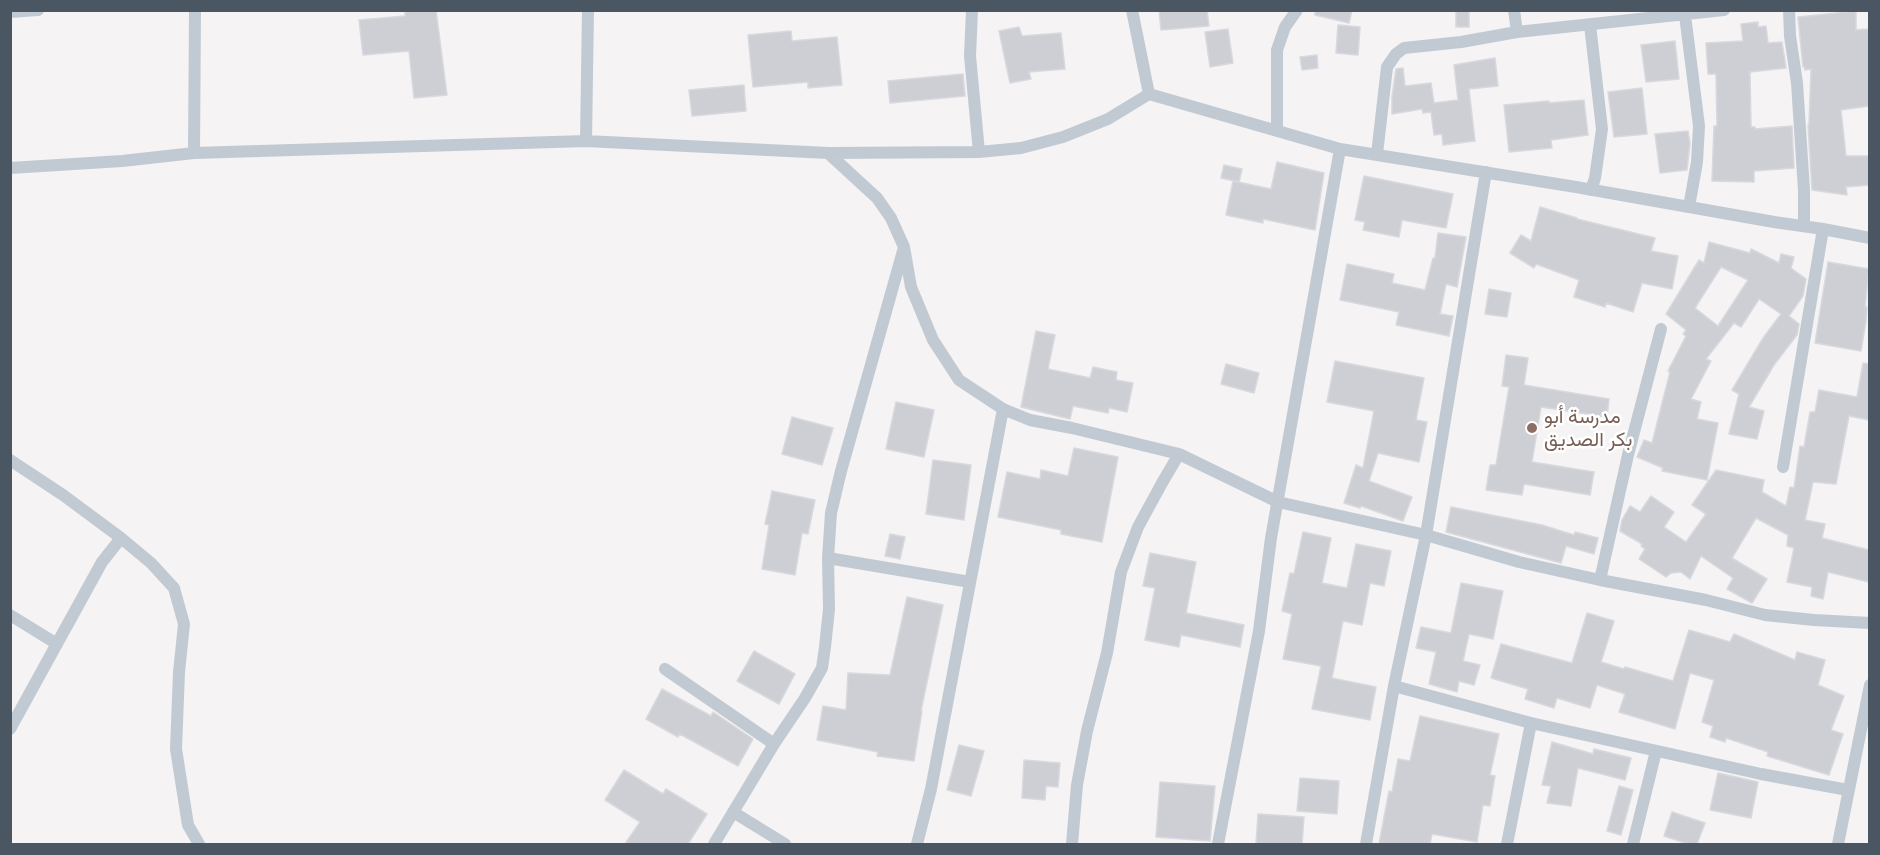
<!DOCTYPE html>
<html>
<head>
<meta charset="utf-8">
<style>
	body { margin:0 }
	#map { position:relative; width:1880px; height:855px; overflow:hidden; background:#f5f3f3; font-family:Ubuntu,sans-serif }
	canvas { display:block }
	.frame { position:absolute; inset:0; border:12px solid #4a5661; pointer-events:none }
</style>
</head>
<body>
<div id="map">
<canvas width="1880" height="855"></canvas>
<div class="frame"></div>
</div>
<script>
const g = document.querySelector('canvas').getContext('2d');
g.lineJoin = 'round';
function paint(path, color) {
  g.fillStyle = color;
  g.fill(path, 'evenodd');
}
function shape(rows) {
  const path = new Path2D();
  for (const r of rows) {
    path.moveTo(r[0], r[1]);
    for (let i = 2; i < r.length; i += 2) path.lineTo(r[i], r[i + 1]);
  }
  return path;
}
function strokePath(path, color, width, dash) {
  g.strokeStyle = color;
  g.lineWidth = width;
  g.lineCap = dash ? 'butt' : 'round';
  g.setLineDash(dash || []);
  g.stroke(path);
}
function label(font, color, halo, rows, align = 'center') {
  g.font = font + ' Ubuntu,Vazirmatn,sans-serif';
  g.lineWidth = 5;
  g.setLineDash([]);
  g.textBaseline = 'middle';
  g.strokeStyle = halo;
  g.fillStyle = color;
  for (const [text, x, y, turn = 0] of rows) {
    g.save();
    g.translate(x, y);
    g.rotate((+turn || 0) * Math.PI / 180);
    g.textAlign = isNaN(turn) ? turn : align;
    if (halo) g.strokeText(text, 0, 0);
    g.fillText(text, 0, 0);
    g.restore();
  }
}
const building = shape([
	[425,10,436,10,447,95,414,98,409,51,363,55,359,20,405,16,405,12,425,10],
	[1159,10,1207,10,1209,26,1161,30,1159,10],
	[1315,10,1352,10,1349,23,1315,15,1315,10],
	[1456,10,1469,10,1469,27,1456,27,1456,10],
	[1856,11,1856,30,1869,29,1869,106,1841,110,1846,156,1869,156,1869,185,1846,187,1847,195,1812,190,1808,125,1809,125,1811,69,1805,70,1804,66,1803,67,1798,17,1856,11],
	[1758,22,1758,27,1766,26,1768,43,1782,42,1786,68,1750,72,1751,127,1755,127,1755,129,1792,126,1794,168,1754,171,1754,182,1712,181,1714,126,1717,126,1716,74,1708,74,1706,43,1743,41,1741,24,1758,22],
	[1338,25,1360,27,1358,55,1336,53,1338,25],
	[1019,27,1022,36,1061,33,1065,69,1029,72,1031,79,1010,83,999,31,1019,27],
	[1228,29,1233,63,1210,67,1205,32,1228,29],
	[791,31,792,41,837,37,842,85,808,88,808,82,753,87,748,35,791,31],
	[1675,41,1679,79,1646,82,1641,45,1675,41],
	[1317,55,1318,68,1302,70,1300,57,1317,55],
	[1495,58,1498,86,1469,89,1475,141,1443,145,1442,134,1434,135,1431,112,1423,113,1422,109,1392,114,1392,97,1396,69,1403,68,1405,86,1431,83,1434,103,1458,100,1454,65,1495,58],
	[963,74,965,96,890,103,888,81,963,74],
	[744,85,746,111,692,116,689,90,744,85],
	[1642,88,1647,134,1614,137,1608,92,1642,88],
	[1584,100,1588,135,1551,140,1552,148,1509,152,1504,105,1549,101,1549,103,1584,100],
	[1688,131,1690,143,1687,170,1660,173,1655,134,1688,131],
	[1277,162,1324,173,1315,230,1263,219,1263,223,1226,215,1233,181,1271,189,1277,162],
	[1224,165,1242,169,1239,182,1221,178,1224,165],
	[1364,176,1453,194,1446,228,1402,220,1399,237,1363,230,1365,222,1355,220,1364,176],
	[1540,207,1577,218,1577,219,1655,238,1651,251,1678,256,1672,289,1642,283,1633,312,1606,303,1605,307,1574,297,1579,280,1536,264,1534,268,1510,253,1521,235,1531,241,1540,207],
	[1438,233,1466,237,1457,287,1446,284,1440,314,1453,316,1449,336,1396,325,1399,312,1340,300,1347,264,1394,274,1392,283,1425,290,1433,258,1435,258,1438,233],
	[1709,242,1750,253,1751,249,1779,263,1781,254,1794,257,1791,268,1806,279,1803,296,1789,316,1799,324,1797,335,1774,365,1749,407,1764,411,1757,439,1729,434,1739,394,1732,390,1763,338,1781,314,1759,299,1741,327,1734,323,1706,359,1711,361,1691,399,1701,402,1697,419,1718,423,1707,480,1662,471,1663,468,1637,457,1644,440,1652,443,1670,372,1668,371,1686,336,1683,334,1686,330,1666,314,1699,260,1704,263,1709,242],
	[1721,267,1748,280,1718,326,1695,308,1721,267],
	[1828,262,1869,269,1865,307,1867,307,1866,321,1861,351,1815,343,1828,262],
	[1489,289,1511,293,1507,317,1485,314,1489,289],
	[1036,331,1055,335,1048,369,1090,378,1093,367,1117,372,1116,380,1133,383,1127,412,1109,408,1108,413,1073,406,1070,419,1021,407,1036,331],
	[1506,355,1528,358,1524,385,1609,399,1607,417,1541,407,1532,462,1594,472,1590,495,1524,484,1522,495,1486,490,1490,465,1496,465,1509,387,1502,386,1506,355],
	[1335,361,1424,378,1416,420,1427,422,1419,462,1378,453,1369,481,1412,497,1403,521,1361,506,1360,508,1344,503,1356,465,1363,468,1374,411,1327,402,1335,361],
	[1863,363,1869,364,1869,420,1849,416,1836,484,1813,482,1805,520,1825,524,1822,538,1869,550,1869,582,1828,572,1823,599,1811,596,1812,587,1787,582,1794,548,1787,546,1788,535,1756,518,1732,558,1767,579,1752,603,1727,589,1733,578,1701,556,1690,579,1681,572,1671,573,1666,577,1639,559,1645,549,1641,546,1642,544,1620,531,1622,520,1630,506,1640,512,1651,496,1674,512,1664,527,1686,542,1706,514,1692,505,1716,470,1764,480,1762,492,1786,506,1790,487,1794,488,1800,446,1804,447,1810,412,1815,412,1819,390,1857,397,1863,363],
	[1226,364,1259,373,1254,393,1221,384,1226,364],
	[896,402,934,410,924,457,886,449,896,402],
	[792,417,833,428,822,465,782,454,792,417],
	[1074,448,1118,457,1102,542,1061,534,1061,530,998,517,1007,472,1040,479,1041,470,1068,476,1074,448],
	[933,460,971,465,964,520,926,514,933,460],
	[772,491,815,500,808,534,802,533,795,575,762,569,769,525,765,524,772,491],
	[1451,507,1542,525,1574,535,1575,532,1598,538,1594,554,1566,546,1561,563,1446,532,1451,507],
	[1303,532,1331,538,1322,583,1347,588,1356,544,1391,551,1384,586,1370,583,1362,625,1343,621,1332,678,1376,687,1370,720,1312,709,1321,666,1283,659,1292,614,1282,611,1290,573,1294,574,1303,532],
	[890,534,905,537,900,559,885,556,890,534],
	[1150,553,1196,562,1186,613,1244,625,1240,647,1181,635,1179,647,1145,640,1155,588,1143,586,1150,553],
	[1461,583,1503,591,1493,639,1469,634,1463,661,1480,665,1474,685,1459,681,1457,692,1429,684,1436,652,1416,648,1421,627,1451,633,1461,583],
	[907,597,943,605,921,711,922,711,914,761,877,756,878,752,817,740,823,706,846,710,848,673,890,675,907,597],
	[1587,613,1614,621,1601,662,1624,669,1625,667,1673,681,1689,630,1730,642,1734,634,1795,660,1797,652,1825,660,1818,685,1844,696,1831,730,1843,734,1829,775,1767,756,1768,752,1726,738,1725,742,1710,737,1713,726,1702,722,1714,680,1690,673,1675,729,1619,712,1625,694,1597,685,1590,708,1557,698,1554,708,1525,699,1528,689,1491,678,1501,644,1572,663,1587,613],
	[754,651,795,674,779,704,737,681,754,651],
	[662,689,711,716,713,712,753,739,738,766,680,734,678,737,646,719,662,689],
	[1420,716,1499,734,1490,775,1495,776,1490,806,1483,805,1477,842,1432,834,1430,844,1379,844,1389,791,1392,792,1398,759,1410,761,1420,716],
	[1552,742,1593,754,1594,749,1631,758,1625,780,1578,768,1571,806,1547,803,1551,786,1542,785,1552,742],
	[959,745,984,751,971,796,947,790,959,745],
	[1024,760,1060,763,1058,787,1046,786,1045,800,1022,798,1024,760],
	[624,770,663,794,666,789,707,814,688,844,625,844,640,822,605,800,624,770],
	[1718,773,1758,782,1751,818,1710,810,1718,773],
	[1300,778,1339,781,1337,814,1297,811,1300,778],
	[1160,782,1215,786,1210,841,1156,837,1160,782],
	[1619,786,1633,790,1621,835,1607,831,1619,786],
	[1672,812,1705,823,1697,844,1688,844,1664,836,1672,812],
	[1258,814,1304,817,1302,844,1256,844,1258,814]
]);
const minor = shape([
	[972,10,970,56,979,152],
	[1132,10,1149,94],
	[1514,10,1517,32],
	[1789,10,1790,36,1797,83,1804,190,1804,226],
	[10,12,38,10],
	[1685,15,1699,126,1697,162,1689,207],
	[1590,25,1602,129,1595,178,1591,190],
	[1149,94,1340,149,1576,187,1774,222,1823,229,1870,238],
	[1277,131,1277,50,1285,27,1297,10],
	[586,141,588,10],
	[194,153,195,10],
	[828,153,877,198,891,218,904,247,911,287,933,340,959,380,1003,409,1030,420,1072,428,1179,454,1278,502,1426,535,1519,562,1600,580,1706,600,1765,615,1814,620,1870,623],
	[1377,154,1387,67,1396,54,1404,48,1461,42,1517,32,1724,10],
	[10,168,122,161,194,153,586,141,828,153,979,152,1021,148,1063,137,1108,119,1149,94],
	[10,460,63,495,121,538,102,562,10,729],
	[1783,467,1823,229],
	[121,538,151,563,174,588,184,624,179,672,176,749,188,825,199,844],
	[828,558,970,582],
	[1600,580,1628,455,1661,329],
	[10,615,57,644],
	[665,669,774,744],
	[1394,686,1531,723,1761,774,1848,790],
	[733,812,785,844],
	[714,844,774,744,805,698,822,668,825,647,829,609,828,558,831,513,841,471,903,251],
	[917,844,931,789,1003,409],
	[1072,844,1077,785,1087,731,1107,653,1121,572,1138,527,1162,483,1179,454],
	[1218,844,1259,631,1271,538,1340,149],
	[1366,844,1394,686,1426,535,1486,172],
	[1507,844,1531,723],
	[1633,844,1656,751],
	[1838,844,1870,685]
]);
const markers = [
	[1532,428,6,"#8d6e63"]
];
const educationNames = [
	["مدرسة أبو",1544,416],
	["بكر الصديق",1544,439]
];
paint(building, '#cdcfd5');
strokePath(building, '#d7d9de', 1.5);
strokePath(minor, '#c1cad2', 12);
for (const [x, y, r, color] of markers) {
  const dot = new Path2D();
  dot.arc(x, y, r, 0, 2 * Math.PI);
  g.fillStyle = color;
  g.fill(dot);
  strokePath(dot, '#fff', 2);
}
label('20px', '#785e54', '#fff', educationNames, 'left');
</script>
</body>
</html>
